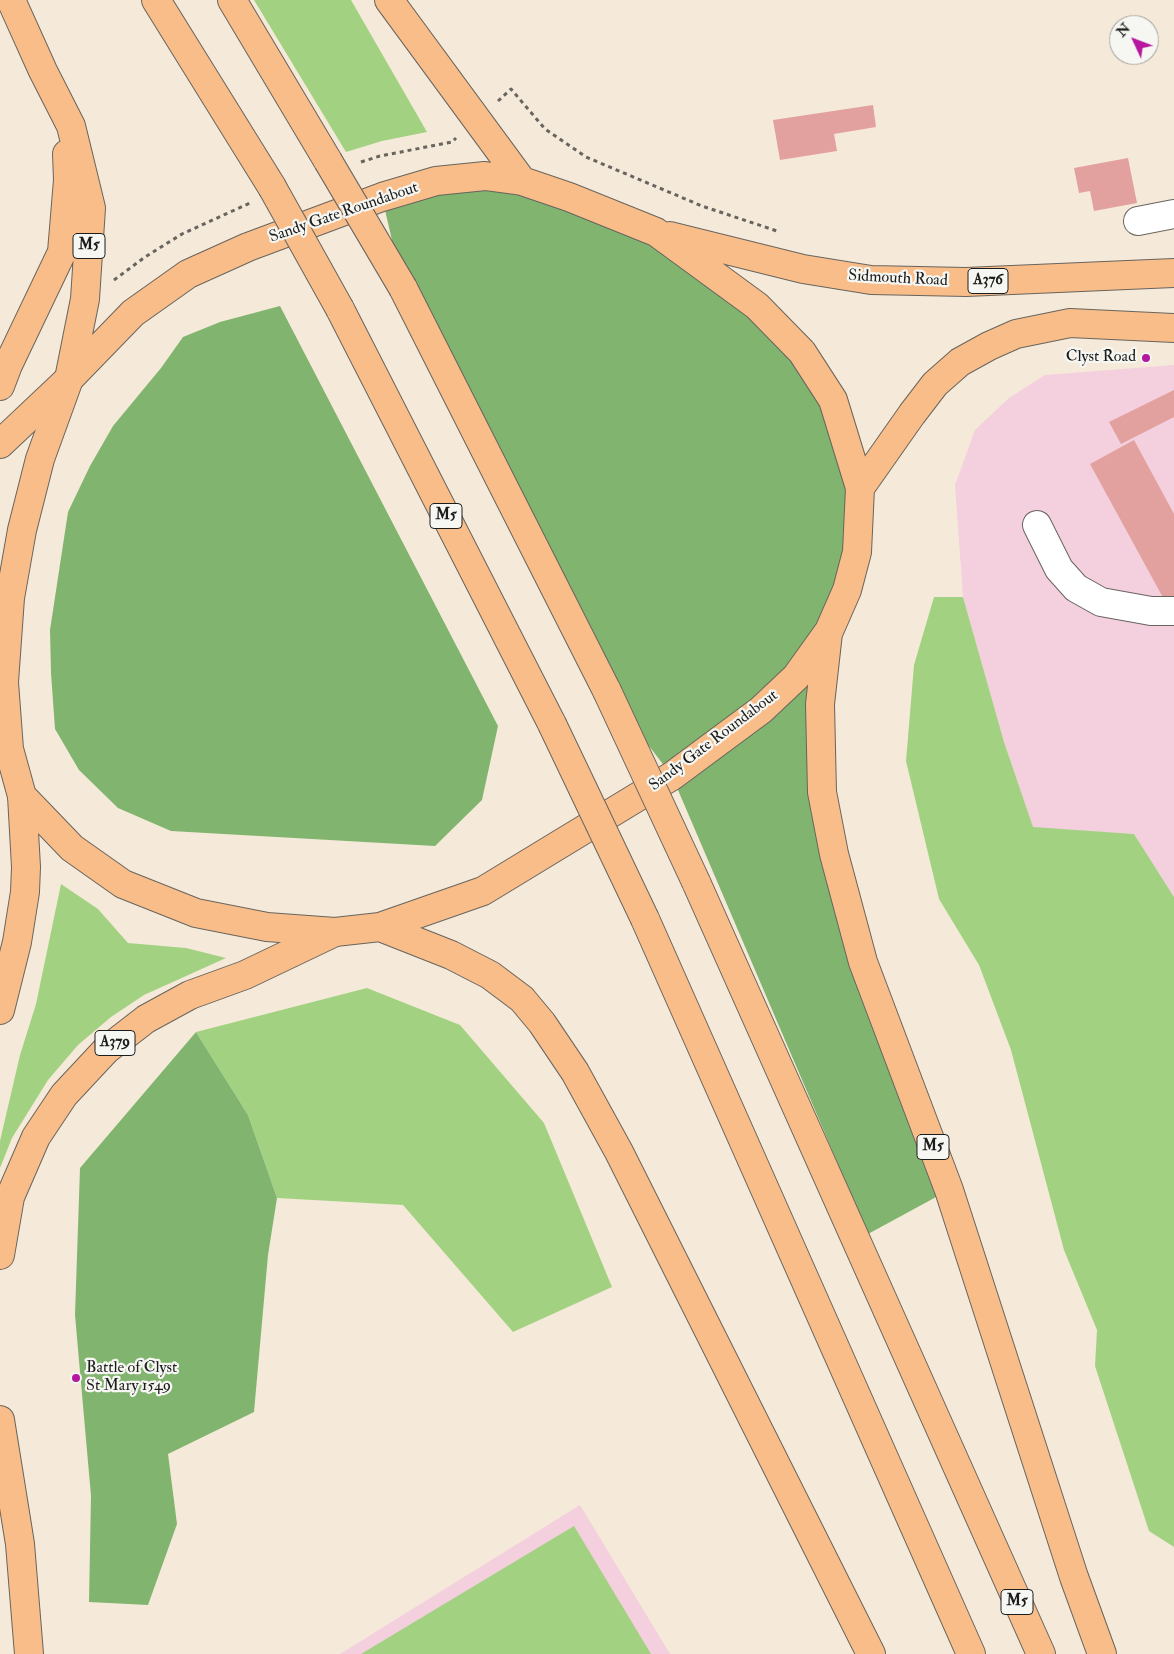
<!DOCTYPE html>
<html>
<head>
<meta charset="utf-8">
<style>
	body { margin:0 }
	#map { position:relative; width:1174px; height:1654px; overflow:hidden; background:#f5ead9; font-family:"IM FELL Double Pica",serif }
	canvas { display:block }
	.north { position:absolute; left:1109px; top:15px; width:50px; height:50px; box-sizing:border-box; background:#f6f6f2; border:1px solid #9f9f9c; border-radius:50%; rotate:313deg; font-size:14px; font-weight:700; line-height:20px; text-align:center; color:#1c1c1c }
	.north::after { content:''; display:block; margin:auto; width:18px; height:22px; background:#b5179e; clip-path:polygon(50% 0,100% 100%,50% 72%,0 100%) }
</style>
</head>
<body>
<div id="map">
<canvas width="1174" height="1654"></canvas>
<div class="north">N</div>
</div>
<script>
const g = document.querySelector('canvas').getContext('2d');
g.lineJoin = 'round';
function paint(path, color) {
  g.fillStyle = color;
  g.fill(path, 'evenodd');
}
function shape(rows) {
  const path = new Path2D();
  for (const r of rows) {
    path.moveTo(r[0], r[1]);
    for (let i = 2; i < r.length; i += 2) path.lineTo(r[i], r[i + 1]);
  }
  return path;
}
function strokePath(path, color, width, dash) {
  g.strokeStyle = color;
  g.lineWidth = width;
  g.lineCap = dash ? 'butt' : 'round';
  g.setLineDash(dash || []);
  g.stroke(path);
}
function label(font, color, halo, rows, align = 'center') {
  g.font = font + ' "IM FELL Double Pica",serif';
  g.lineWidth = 4.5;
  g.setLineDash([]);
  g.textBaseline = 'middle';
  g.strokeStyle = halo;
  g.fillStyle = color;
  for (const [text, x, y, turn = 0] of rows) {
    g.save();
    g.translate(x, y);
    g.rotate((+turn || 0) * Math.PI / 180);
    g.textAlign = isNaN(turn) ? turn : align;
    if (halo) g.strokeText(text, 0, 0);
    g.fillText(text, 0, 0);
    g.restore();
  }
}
const built = shape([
	[1174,365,1174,897,1134,834,1033,828,1004,742,963,597,955,485,975,430,1009,398,1045,375],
	[580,1505,670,1654,340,1654]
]);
const green = shape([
	[254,0,351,0,427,132,382,141,346,152],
	[934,597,963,597,1004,742,1033,827,1134,834,1174,897,1174,1547,1149,1531,1095,1366,1097,1330,1064,1250,1011,1050,979,965,939,899,906,761,914,665],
	[61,884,98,909,128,943,186,948,226,958,144,995,111,1017,78,1045,48,1080,12,1138,0,1168,0,1141,20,1055,36,1004],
	[367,988,460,1025,544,1123,612,1287,513,1332,403,1205,277,1198,248,1115,196,1032],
	[574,1526,651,1654,361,1654]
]);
const forest = shape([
	[485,176,656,232,802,352,860,488,822,792,949,1190,868,1234,672,776,607,691,403,288,382,197],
	[280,306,498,726,482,800,435,846,171,831,118,808,79,770,55,729,51,673,50,630,68,512,90,466,113,426,161,368,183,337,220,322],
	[196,1032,248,1115,277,1198,268,1255,254,1412,168,1454,177,1524,148,1605,89,1602,91,1496,75,1315,80,1168]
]);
const building = shape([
	[873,105,876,127,834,134,837,151,780,160,773,120],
	[1128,158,1137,203,1094,211,1090,191,1079,193,1074,168],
	[1174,390,1174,417,1121,444,1109,422],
	[1134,440,1174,514,1174,599,1166,603,1090,464]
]);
const path = shape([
	[498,101,511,89,545,129,586,157,702,206,780,232],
	[361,162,380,156,452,142,456,138],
	[114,280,145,257,182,234,250,203]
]);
const minor = shape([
	[1138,221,1174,214],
	[1037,525,1059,569,1076,588,1101,602,1151,611,1174,611]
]);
const major = shape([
	[0,444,69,379],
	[0,1010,17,942,25,892,26,867,22,796],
	[0,1255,10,1197,36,1137,64,1095,106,1050,146,1019,190,995,245,975,335,932],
	[0,1420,20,1544,29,1654]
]);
const highway = shape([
	[11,0,43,71,71,126,91,208,85,299,69,379],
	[156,0,272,187],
	[232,0,328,161],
	[389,0,522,181],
	[485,176,522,181,569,197,656,232,757,306,802,352,833,400,860,488,857,552,847,590,829,631,796,677,761,710,672,776,483,891,380,927,335,932,267,927,196,913,123,884,72,848,22,796,9,749,4,682,10,598,22,530,40,459,69,379,133,313,188,274,248,247,382,197,436,181,485,176],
	[670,236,803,269,871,280,966,282,1174,273],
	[403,288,607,691],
	[340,309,552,724],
	[0,386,8,365,62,252,68,180,67,154],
	[860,488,912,414,935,384,960,362,989,346,1016,334,1070,323,1174,328],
	[828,633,820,704,822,792,834,854,863,962,949,1190,1074,1577,1102,1654],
	[696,882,1041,1654],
	[645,919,971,1654],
	[380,927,451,955,490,975,522,999,542,1023,575,1072,619,1152,871,1654]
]);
const highwayBridge = shape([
	[328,161,403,288],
	[272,187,340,309],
	[607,691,696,882],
	[552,724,645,919]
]);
const markers = [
	[1146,358,5,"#b5179e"],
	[76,1378,5,"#b5179e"]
];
const shields = [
	[89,246,32],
	[988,281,40],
	[446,516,32],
	[115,1043,40],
	[933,1147,32],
	[1017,1602,32]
];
const shieldNames = [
	["M5",89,246],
	["A376",988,281],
	["M5",446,516],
	["A379",115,1043],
	["M5",933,1147],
	["M5",1017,1602]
];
const streetNames = [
	["Sandy Gate Roundabout",344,213,-19],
	["Sidmouth Road",898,279,3],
	["Sandy Gate Roundabout",714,741,-37]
];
const poiNames = [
	["Clyst Road",1136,358],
	["Battle of Clyst",86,1369,"left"],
	["St Mary 1549",86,1387,"left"]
];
paint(built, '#f4cfdd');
paint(green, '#a2d281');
paint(forest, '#81b46f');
paint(building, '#e2a19f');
strokePath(minor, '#68645e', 30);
strokePath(major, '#68645e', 30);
strokePath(highway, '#68645e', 30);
strokePath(path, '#68645e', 3, [4, 4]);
strokePath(minor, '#fff', 28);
strokePath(major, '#f8bd89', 28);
strokePath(highway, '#f8bd89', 28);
strokePath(highwayBridge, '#68645e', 30, []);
strokePath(highwayBridge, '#f8bd89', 28);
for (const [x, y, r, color] of markers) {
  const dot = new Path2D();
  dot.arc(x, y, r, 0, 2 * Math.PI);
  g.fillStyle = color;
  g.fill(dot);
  strokePath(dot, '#f6f6f2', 2);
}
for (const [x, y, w] of shields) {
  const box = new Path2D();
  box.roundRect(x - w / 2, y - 12.5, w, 25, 4);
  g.fillStyle = '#f6f6f2';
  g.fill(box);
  strokePath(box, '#1c1c1c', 1);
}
label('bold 15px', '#1c1c1c', null, shieldNames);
label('16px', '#1c1c1c', '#f6f6f2', streetNames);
label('16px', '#1c1c1c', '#f6f6f2', poiNames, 'right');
</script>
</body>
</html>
